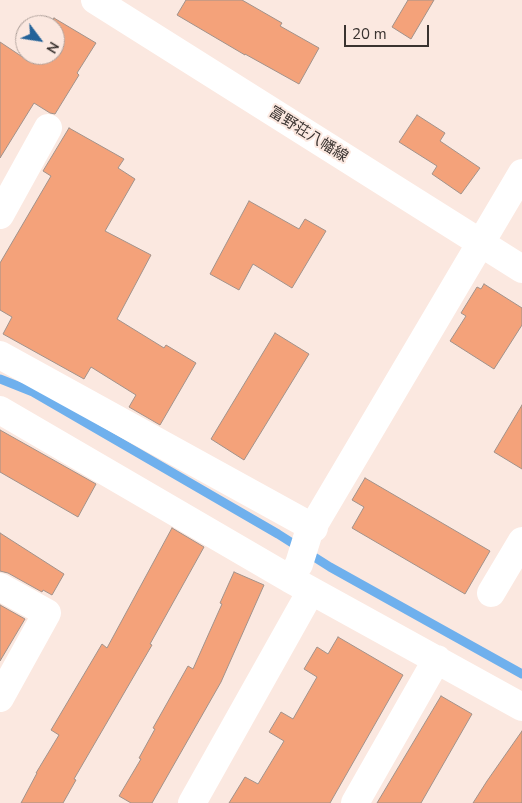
<!DOCTYPE html>
<html>
<head>
<meta charset="utf-8">
<style>
	body { margin:0 }
	#map { position:relative; width:522px; height:803px; overflow:hidden; background:#fbe8e0; font-family:"Nunito Sans",sans-serif }
	canvas { display:block }
	.north { position:absolute; left:15px; top:15px; width:50px; height:50px; box-sizing:border-box; background:#fbe8e0; border:1px solid #aea09a; border-radius:50%; rotate:121deg; font-size:14px; font-weight:700; line-height:20px; text-align:center; color:#3a3330 }
	.north::after { content:''; display:block; margin:auto; width:18px; height:22px; background:#246399; clip-path:polygon(50% 0,100% 100%,50% 72%,0 100%) }
	.scale { position:absolute; left:344px; top:25px; width:85px; height:22px; box-sizing:border-box; border:2px solid #3a3330; border-top:0; padding-left:6px; font-size:15px; line-height:18px; white-space:nowrap; color:#3a3330; -webkit-text-stroke:4px #fbe8e0; paint-order:stroke }
</style>
</head>
<body>
<div id="map">
<canvas width="522" height="803"></canvas>
<div class="north">N</div>
<div class="scale">20 m</div>
</div>
<script>
const g = document.querySelector('canvas').getContext('2d');
g.lineJoin = 'round';
function shape(rows) {
  const path = new Path2D();
  for (const r of rows) {
    path.moveTo(r[0], r[1]);
    for (let i = 2; i < r.length; i += 2) path.lineTo(r[i], r[i + 1]);
  }
  return path;
}
function strokePath(path, color, width, dash) {
  g.strokeStyle = color;
  g.lineWidth = width;
  g.lineCap = dash ? 'butt' : 'round';
  g.setLineDash(dash || []);
  g.stroke(path);
}
function paint(path, color) {
  g.fillStyle = color;
  g.fill(path, 'evenodd');
}
function label(font, color, halo, rows, align = 'center') {
  g.font = font + ' "Nunito Sans","Noto Sans JP",sans-serif';
  g.lineWidth = 4;
  g.setLineDash([]);
  g.textBaseline = 'middle';
  g.strokeStyle = halo;
  g.fillStyle = color;
  for (const [text, x, y, turn = 0] of rows) {
    g.save();
    g.translate(x, y);
    g.rotate((+turn || 0) * Math.PI / 180);
    g.textAlign = isNaN(turn) ? turn : align;
    if (halo) g.strokeText(text, 0, 0);
    g.fillText(text, 0, 0);
    g.restore();
  }
}
const stream = shape([
	[0,379,33,392,278,534,330,567,522,674]
]);
const building = shape([
	[186,0,242,0,282,23,280,26,319,48,299,84,245,54,245,55,177,15,186,0],
	[408,0,434,0,411,39,392,27,408,0],
	[54,18,96,43,77,73,79,75,55,114,50,113,34,103,0,158,0,42,27,60,30,55,55,55,55,25,49,25,54,18],
	[417,115,445,133,440,141,480,168,461,194,432,174,437,166,399,142,417,115],
	[69,128,124,159,118,168,135,179,105,231,151,255,117,319,164,348,166,345,196,363,160,425,129,407,136,395,91,367,84,379,3,334,12,317,0,310,0,263,51,176,43,171,69,128],
	[249,201,299,229,305,219,326,231,292,288,253,264,239,290,210,274,249,201],
	[484,284,522,308,522,325,494,369,450,341,466,316,461,313,477,287,481,289,484,284],
	[275,333,309,354,244,460,211,439,275,333],
	[522,405,522,469,494,452,522,405],
	[0,430,96,484,78,517,0,472,0,430],
	[365,478,490,551,465,594,352,528,364,507,352,500,365,478],
	[172,528,204,547,150,644,152,645,74,779,76,780,63,803,21,803,37,773,36,773,59,735,51,730,102,644,107,648,172,528],
	[0,533,64,574,52,595,43,590,42,592,8,573,0,571,0,533],
	[234,572,264,585,221,682,152,803,131,803,119,796,141,759,139,758,155,729,153,728,188,666,193,669,222,604,220,603,234,572],
	[0,605,25,619,0,661,0,605],
	[338,637,403,675,330,803,229,803,245,777,258,784,284,741,269,732,281,712,293,719,317,677,304,669,317,647,328,654,338,637],
	[441,696,472,714,421,803,377,803,441,696],
	[522,731,522,803,473,803,487,781,522,731]
]);
const street = shape([
	[522,173,308,535,299,564,290,579,522,707],
	[0,215,48,128],
	[0,355,314,528],
	[0,410,290,579],
	[0,587,47,613,0,698],
	[491,593,522,541],
	[192,803,311,591],
	[355,803,437,659]
]);
const secondary = shape([
	[95,0,522,269]
]);
const streetNames = [
	["富野荘八幡線",308,135,32]
];
strokePath(stream, '#6fb0ed', 9);
paint(building, '#f4a27a');
strokePath(building, '#a2928a', 1);
strokePath(street, '#fff', 28);
strokePath(secondary, '#fff', 28);
label('15px', '#3a3330', '#fbe8e0', streetNames);
</script>
</body>
</html>
